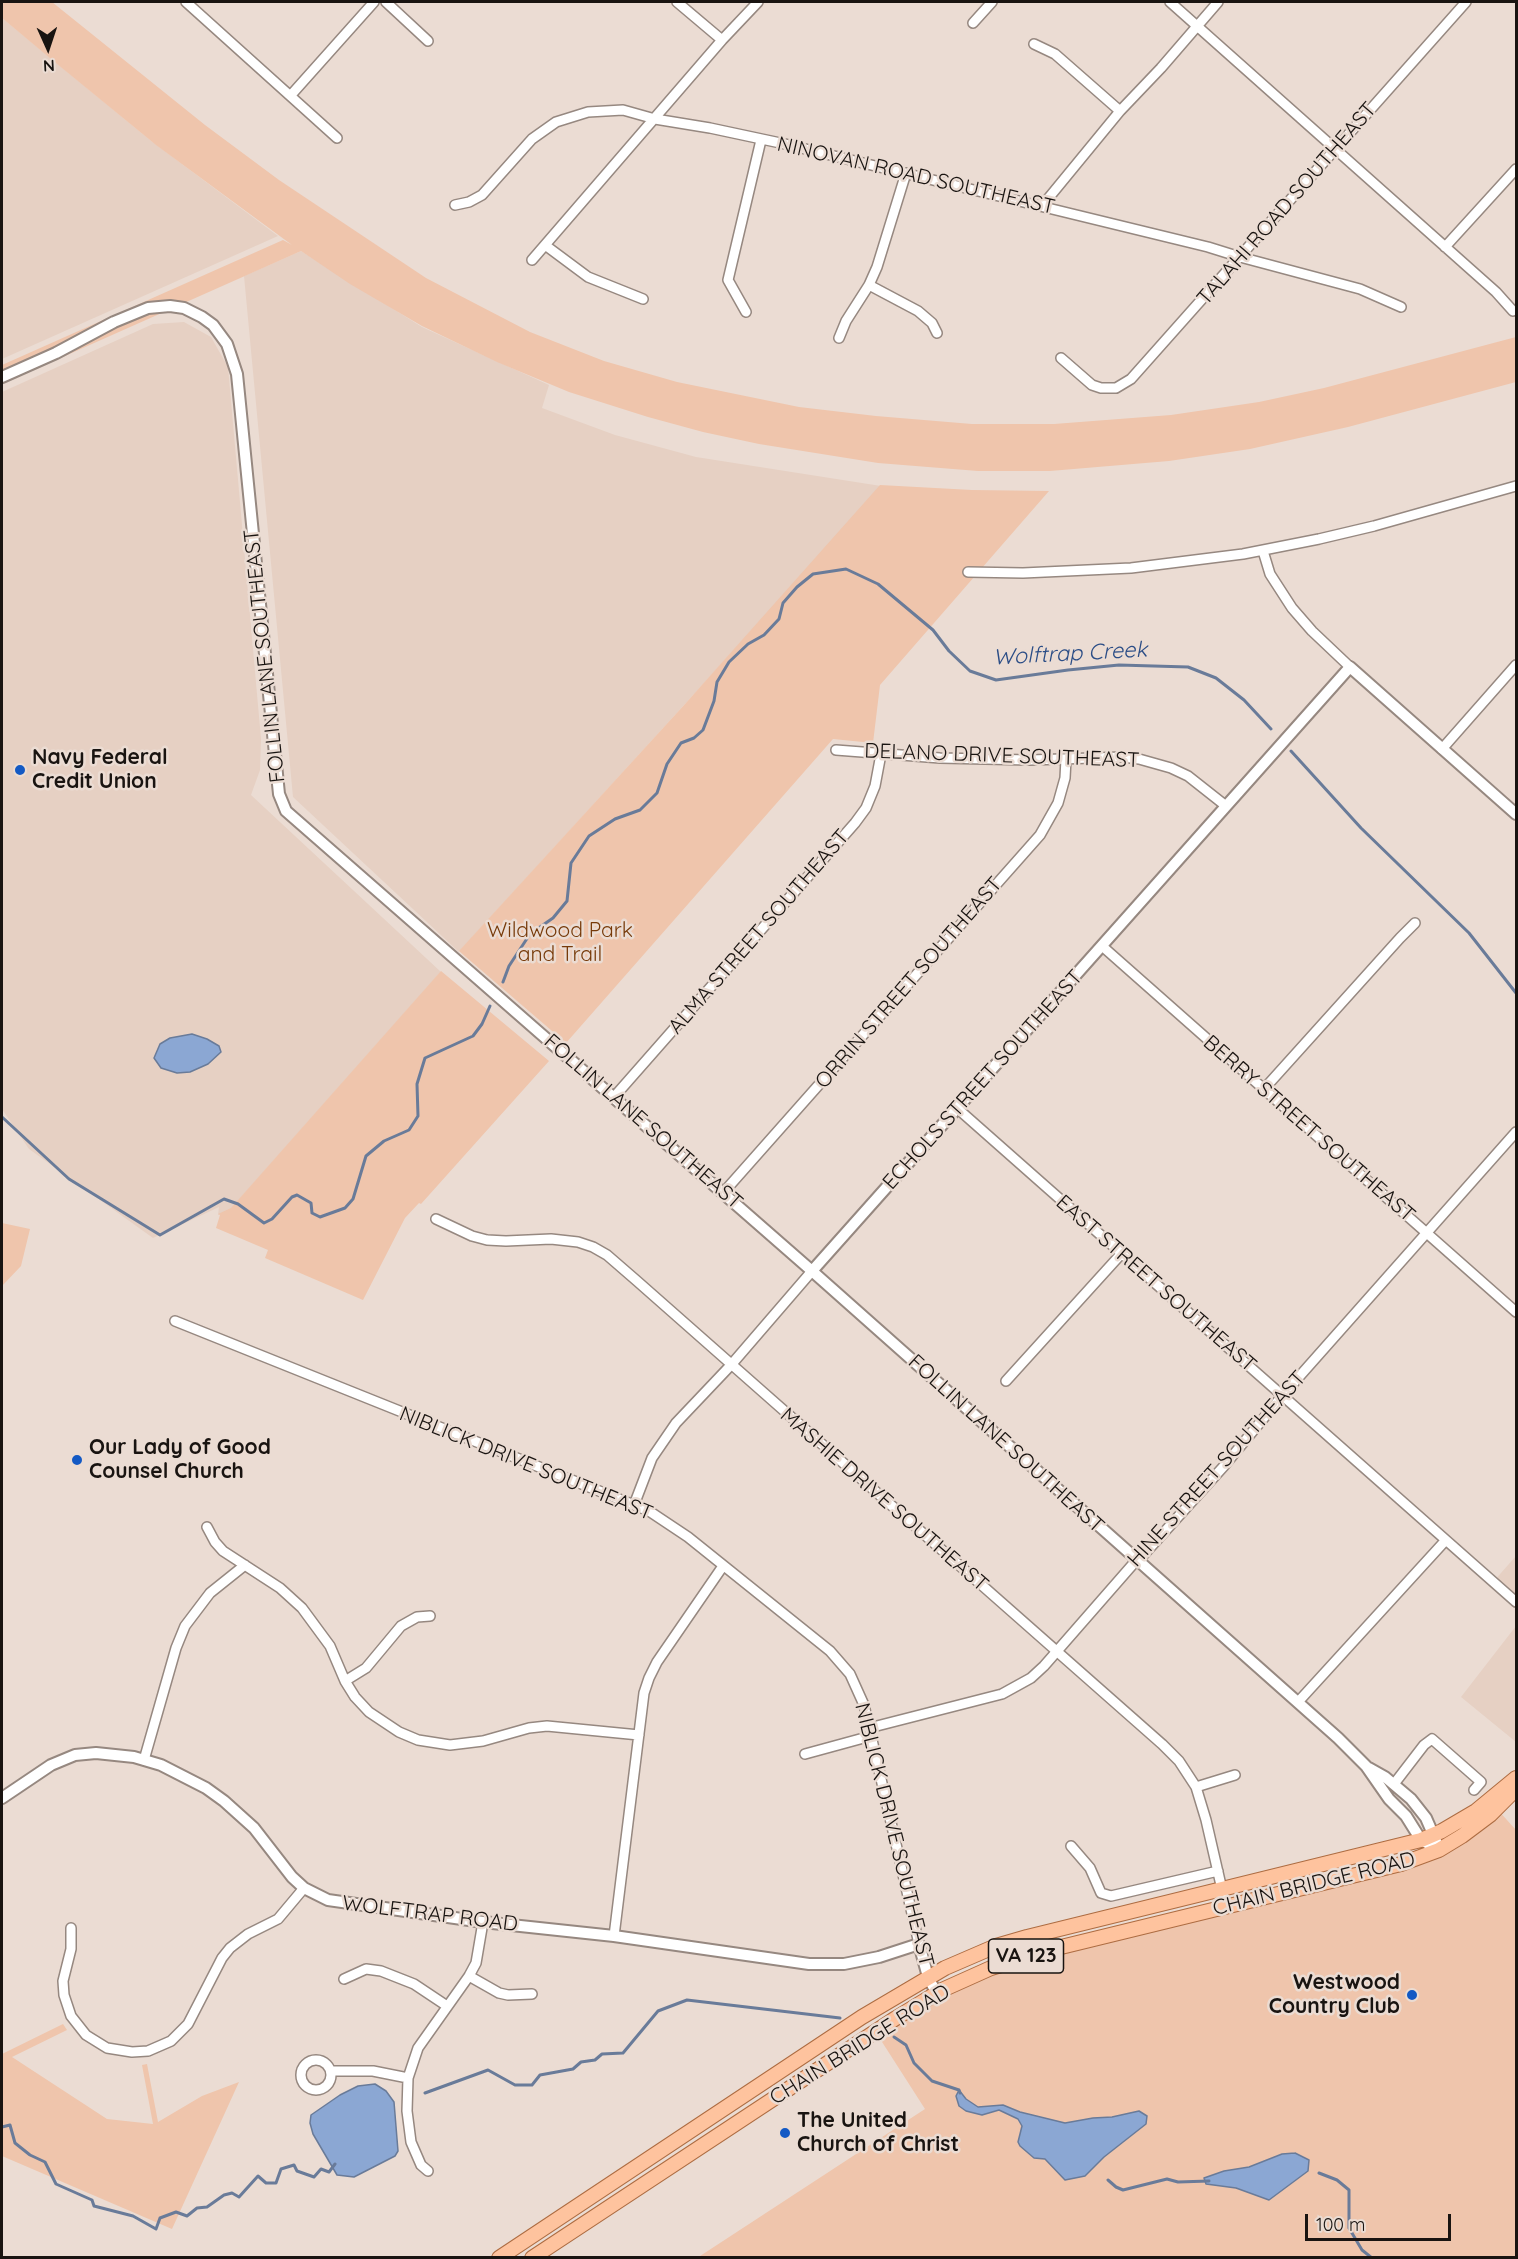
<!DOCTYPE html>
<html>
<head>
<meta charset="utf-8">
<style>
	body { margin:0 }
	#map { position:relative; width:1518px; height:2259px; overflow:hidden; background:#ebdcd3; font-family:Quicksand,sans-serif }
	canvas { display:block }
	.frame { position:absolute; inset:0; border:3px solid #191411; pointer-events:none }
	.north { position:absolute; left:18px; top:18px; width:60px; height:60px; -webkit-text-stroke:4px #ebdcd3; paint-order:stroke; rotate:177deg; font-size:16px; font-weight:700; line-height:24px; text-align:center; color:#191411 }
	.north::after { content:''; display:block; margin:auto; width:21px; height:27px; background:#191411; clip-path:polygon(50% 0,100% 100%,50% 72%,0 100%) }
	.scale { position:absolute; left:1305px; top:2214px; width:146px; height:27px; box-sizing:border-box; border:3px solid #191411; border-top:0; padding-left:8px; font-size:18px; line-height:21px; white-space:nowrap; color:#191411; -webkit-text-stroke:4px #ebdcd3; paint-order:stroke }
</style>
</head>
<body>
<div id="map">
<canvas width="1518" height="2259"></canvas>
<div class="frame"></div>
<div class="north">N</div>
<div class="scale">100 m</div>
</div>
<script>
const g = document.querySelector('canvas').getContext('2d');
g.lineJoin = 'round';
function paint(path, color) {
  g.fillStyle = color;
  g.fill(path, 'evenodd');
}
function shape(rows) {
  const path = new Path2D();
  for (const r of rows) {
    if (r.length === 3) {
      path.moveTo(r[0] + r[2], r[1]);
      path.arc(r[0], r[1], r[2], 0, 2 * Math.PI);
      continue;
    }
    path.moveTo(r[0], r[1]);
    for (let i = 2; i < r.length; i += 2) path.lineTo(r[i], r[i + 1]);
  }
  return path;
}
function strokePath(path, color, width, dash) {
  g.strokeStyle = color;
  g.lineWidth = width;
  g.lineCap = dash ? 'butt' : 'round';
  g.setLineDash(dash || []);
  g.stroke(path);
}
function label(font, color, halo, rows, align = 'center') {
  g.font = font + ' Quicksand,sans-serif';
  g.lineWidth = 5;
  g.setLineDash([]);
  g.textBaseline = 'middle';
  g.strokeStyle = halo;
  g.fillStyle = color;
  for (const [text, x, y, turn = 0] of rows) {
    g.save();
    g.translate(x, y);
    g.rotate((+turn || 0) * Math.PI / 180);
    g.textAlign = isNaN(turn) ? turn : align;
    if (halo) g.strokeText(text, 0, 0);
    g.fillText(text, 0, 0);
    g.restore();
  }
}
const built = shape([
	[2,18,150,140,278,236,2,359],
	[301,251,422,327,549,385,542,408,615,435,696,457,881,486,808,569,459,952,293,797,244,276],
	[184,322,211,337,228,367,261,739,260,770,251,795,441,972,231,1209,218,1215,219,1207,153,1238,29,1149,2,1109,2,392,153,324],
	[1516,1556,1516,1602,1493,1582],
	[1516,1626,1516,1742,1461,1697]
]);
const green = shape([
	[2,2,52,2,205,125,279,180,426,278,530,332,604,361,677,382,799,407,876,416,972,424,1054,424,1171,415,1259,402,1324,388,1516,337,1516,382,1348,427,1250,449,1169,461,1050,471,978,471,878,463,759,444,703,432,648,417,569,392,497,362,422,326,350,284,301,251,2,384,2,365,283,240,292,245,156,145,51,59,2,18],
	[880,485,972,490,1049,491,880,685,873,743,833,739,566,1043,459,951,685,704],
	[441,971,549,1061,421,1204,419,1203,405,1218,363,1300,265,1258,268,1250,216,1228,220,1215,218,1214,231,1208],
	[2,1223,30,1229,21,1266,2,1286],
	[1497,1809,1516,1830,1516,2257,697,2258,925,2109,875,2031,965,1980,1439,1850],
	[63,2024,67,2030,12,2057,107,2119,153,2124,142,2065,147,2064,158,2122,202,2096,239,2082,172,2229,2,2156,2,2054]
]);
const water = shape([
	[192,1034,207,1039,219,1046,221,1052,208,1064,190,1072,177,1073,161,1068,154,1058,160,1044,170,1038,192,1034],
	[375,2084,386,2091,394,2102,398,2151,395,2156,354,2177,337,2175,313,2134,310,2123,311,2115,340,2095,358,2086,375,2084],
	[959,2090,966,2099,978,2107,1003,2105,1020,2112,1065,2123,1093,2118,1112,2117,1139,2111,1147,2116,1146,2124,1104,2157,1085,2176,1065,2180,1045,2159,1034,2158,1020,2146,1018,2142,1022,2126,1018,2119,999,2110,982,2115,966,2111,959,2106,956,2096,959,2090],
	[1295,2153,1309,2160,1308,2171,1269,2200,1236,2188,1206,2184,1204,2178,1224,2171,1249,2167,1282,2154,1295,2153]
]);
const stream = shape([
	[1291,751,1361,828,1469,933,1516,993],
	[503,982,509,966,530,934,553,918,567,901,571,863,589,836,615,819,640,810,657,793,667,764,681,743,694,738,703,730,714,701,717,682,729,662,748,644,764,635,779,619,783,603,797,587,813,574,846,569,878,584,933,630,949,651,970,671,996,680,1068,670,1119,665,1188,667,1216,678,1244,700,1271,729],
	[2,1117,69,1179,160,1235,224,1199,238,1204,264,1223,272,1219,292,1197,297,1195,311,1203,312,1213,320,1217,345,1208,353,1199,366,1156,384,1141,409,1130,418,1116,417,1084,425,1058,473,1036,482,1024,490,1006],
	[894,2037,906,2045,914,2063,932,2081,959,2090,960,2093],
	[425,2093,488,2070,515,2085,532,2085,540,2075,573,2069,581,2062,595,2060,602,2054,623,2053,658,2011,687,2000,840,2018],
	[2,2127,10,2125,15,2143,30,2155,45,2162,56,2184,92,2200,94,2206,133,2216,156,2229,160,2218,176,2212,187,2216,197,2208,207,2207,224,2195,232,2193,239,2197,258,2176,266,2183,276,2183,281,2169,294,2165,297,2171,314,2177,321,2169,329,2172,335,2164],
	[1319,2173,1337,2180,1349,2190,1349,2228,1362,2250,1372,2258],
	[1108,2180,1116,2187,1123,2190,1167,2179,1178,2182,1209,2181]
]);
const minor = shape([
	[186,2,337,138],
	[386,2,428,41],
	[677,2,722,40],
	[1170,2,1496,292,1513,311],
	[973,23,992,2],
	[1034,44,1055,54,1120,111],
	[291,95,374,2],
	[455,205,469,202,482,195,532,139,556,122,588,112,623,110,655,119,710,128,785,144,1208,247,1240,257,1360,289,1401,307],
	[1042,206,1120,111,1161,68,1218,2],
	[545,245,588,277,643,299],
	[1445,247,1516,169],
	[532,260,722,40,758,2],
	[869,285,918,311,932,323,937,333],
	[746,312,728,280,761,140],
	[839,338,846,321,869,285,877,267,906,173],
	[1061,358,1092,385,1101,388,1116,388,1131,379,1466,2],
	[1263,551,1270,574,1292,608,1312,631,1350,667],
	[968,572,1023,573,1131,568,1243,554,1319,539,1374,526,1516,486],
	[1442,749,1516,665],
	[836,750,940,758,1030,760,1123,757,1139,759,1171,768,1188,776,1226,806],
	[1102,946,1516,1312],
	[1264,1089,1400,938,1415,923],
	[614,1097,855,823,866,808,875,786,881,754],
	[958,1109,1516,1602],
	[723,1193,1040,835,1058,803,1065,778,1066,759],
	[436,1219,472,1236,487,1240,506,1241,551,1239,578,1242,593,1247,607,1255,637,1281,1162,1744,1179,1761,1196,1787,1206,1820,1226,1907],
	[175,1321,649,1511,688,1537,830,1651,850,1674,864,1705,919,1944],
	[1006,1381,1122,1253],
	[634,1505,652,1458,676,1423,731,1365,812,1271],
	[207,1527,215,1542,223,1551,280,1588,302,1608,330,1646,345,1681,355,1697,369,1712,399,1732,418,1740,450,1745,483,1741,529,1728,547,1726,639,1735],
	[345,1681,366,1668,401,1626,417,1617,430,1616],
	[1298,1702,1445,1541],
	[869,1728,1002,1694,1031,1678,1044,1666,1134,1563,1138,1561,1224,1466,1282,1396,1516,1132],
	[805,1754,871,1736],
	[144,1760,176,1648,185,1626,210,1593,245,1565],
	[1394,1784,1424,1745,1432,1739,1481,1782,1474,1790],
	[1196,1787,1235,1775],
	[1071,1846,1090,1868,1101,1893,1111,1896,1218,1871],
	[71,1928,71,1949,63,1981,64,1995,71,2016,86,2035,107,2048,132,2052,148,2051,171,2041,188,2024,222,1958,230,1948,248,1934,278,1919,304,1888],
	[614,1936,644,1693,649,1678,657,1662,723,1566],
	[469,1976,499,1993,508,1995,532,1994],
	[344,1979,366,1969,381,1971,414,1984,447,2006],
	[316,2075,15],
	[331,2071,373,2071,408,2078],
	[428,2171,421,2165,411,2142,407,2111,408,2078,418,2048,469,1976,476,1963,483,1922]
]);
const tertiary = shape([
	[2,377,56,353,114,322,148,308,170,306,184,308,202,317,213,325,227,344,237,374,279,794,286,811,812,1271,1338,1738,1366,1766,1389,1799,1406,1816,1421,1840,1439,1850],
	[812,1271,1350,667,1516,814],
	[1369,1768,1385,1777,1411,1799,1426,1818,1436,1841],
	[2,1798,51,1765,75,1755,96,1753,134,1757,161,1765,206,1788,224,1801,254,1828,292,1877,304,1888,328,1900,483,1922,614,1936,809,1964,844,1964,879,1957,919,1944,928,1977,937,1994]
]);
const primary = shape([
	[499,2258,862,2017,945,1968,996,1946,1027,1937,1421,1840,1442,1831,1476,1811,1516,1778],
	[532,2258,896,2018,942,1990,991,1968,1061,1947,1401,1864,1439,1850,1462,1836,1490,1815,1516,1789]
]);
const markers = [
	[20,770,6,"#1359c4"],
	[77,1460,6,"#1359c4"],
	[1412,1995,6,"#1359c4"],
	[785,2133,6,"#1359c4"]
];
const shields = [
	[1026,1956,75]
];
const shieldNames = [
	["VA 123",1026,1956]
];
const streetNames = [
	["NINOVAN ROAD SOUTHEAST",916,176,13],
	["TALAHI ROAD SOUTHEAST",1287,204,-49],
	["FOLLIN LANE SOUTHEAST",265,656,-96],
	["DELANO DRIVE SOUTHEAST",1002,756,2],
	["ALMA STREET SOUTHEAST",759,932,-49],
	["ORRIN STREET SOUTHEAST",909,983,-49],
	["ECHOLS STREET SOUTHEAST",983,1080,-48],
	["FOLLIN LANE SOUTHEAST",643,1122,41],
	["BERRY STREET SOUTHEAST",1309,1129,41],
	["EAST STREET SOUTHEAST",1156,1284,41],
	["FOLLIN LANE SOUTHEAST",1006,1444,42],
	["NIBLICK DRIVE SOUTHEAST",526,1464,22],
	["HINE STREET SOUTHEAST",1217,1469,-48],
	["MASHIE DRIVE SOUTHEAST",884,1500,41],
	["NIBLICK DRIVE SOUTHEAST",894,1835,76],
	["CHAIN BRIDGE ROAD",1314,1884,-14],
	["WOLFTRAP ROAD",430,1914,7],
	["CHAIN BRIDGE ROAD",860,2045,-32]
];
const poiNames = [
	["Navy Federal",32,758],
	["Credit Union",32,782],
	["Our Lady of Good",89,1448],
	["Counsel Church",89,1472],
	["Westwood",1400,1983,"right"],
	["Country Club",1400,2007,"right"],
	["The United",797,2121],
	["Church of Christ",797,2145]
];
const parkNames = [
	["Wildwood Park",560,931],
	["and Trail",560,955]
];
const waterNames = [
	["Wolftrap Creek",1070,654,-3]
];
paint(built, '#e6d0c3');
paint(green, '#efc5ac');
paint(water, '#8ba7d3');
strokePath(water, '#697b99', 1.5);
strokePath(stream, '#697b99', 3);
strokePath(minor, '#968880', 12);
strokePath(tertiary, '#968880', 14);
strokePath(primary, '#ad6c42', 16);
strokePath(minor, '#fff', 9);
strokePath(tertiary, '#fff', 10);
strokePath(primary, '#fec39e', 14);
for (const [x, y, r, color] of markers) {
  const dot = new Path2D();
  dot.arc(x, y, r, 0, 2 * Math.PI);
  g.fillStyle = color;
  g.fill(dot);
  strokePath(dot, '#ebdcd3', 2);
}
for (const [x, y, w] of shields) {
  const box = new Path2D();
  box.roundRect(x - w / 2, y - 17, w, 34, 4.5);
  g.fillStyle = '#ebdcd3';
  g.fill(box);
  strokePath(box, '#191411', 1.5);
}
label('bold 20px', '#191411', null, shieldNames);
label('21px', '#191411', '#ebdcd3', streetNames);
label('bold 21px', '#191411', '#ebdcd3', poiNames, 'left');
label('21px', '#773a09', '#ebdcd3', parkNames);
label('italic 22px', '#2b4d86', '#ebdcd3', waterNames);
</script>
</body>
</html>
